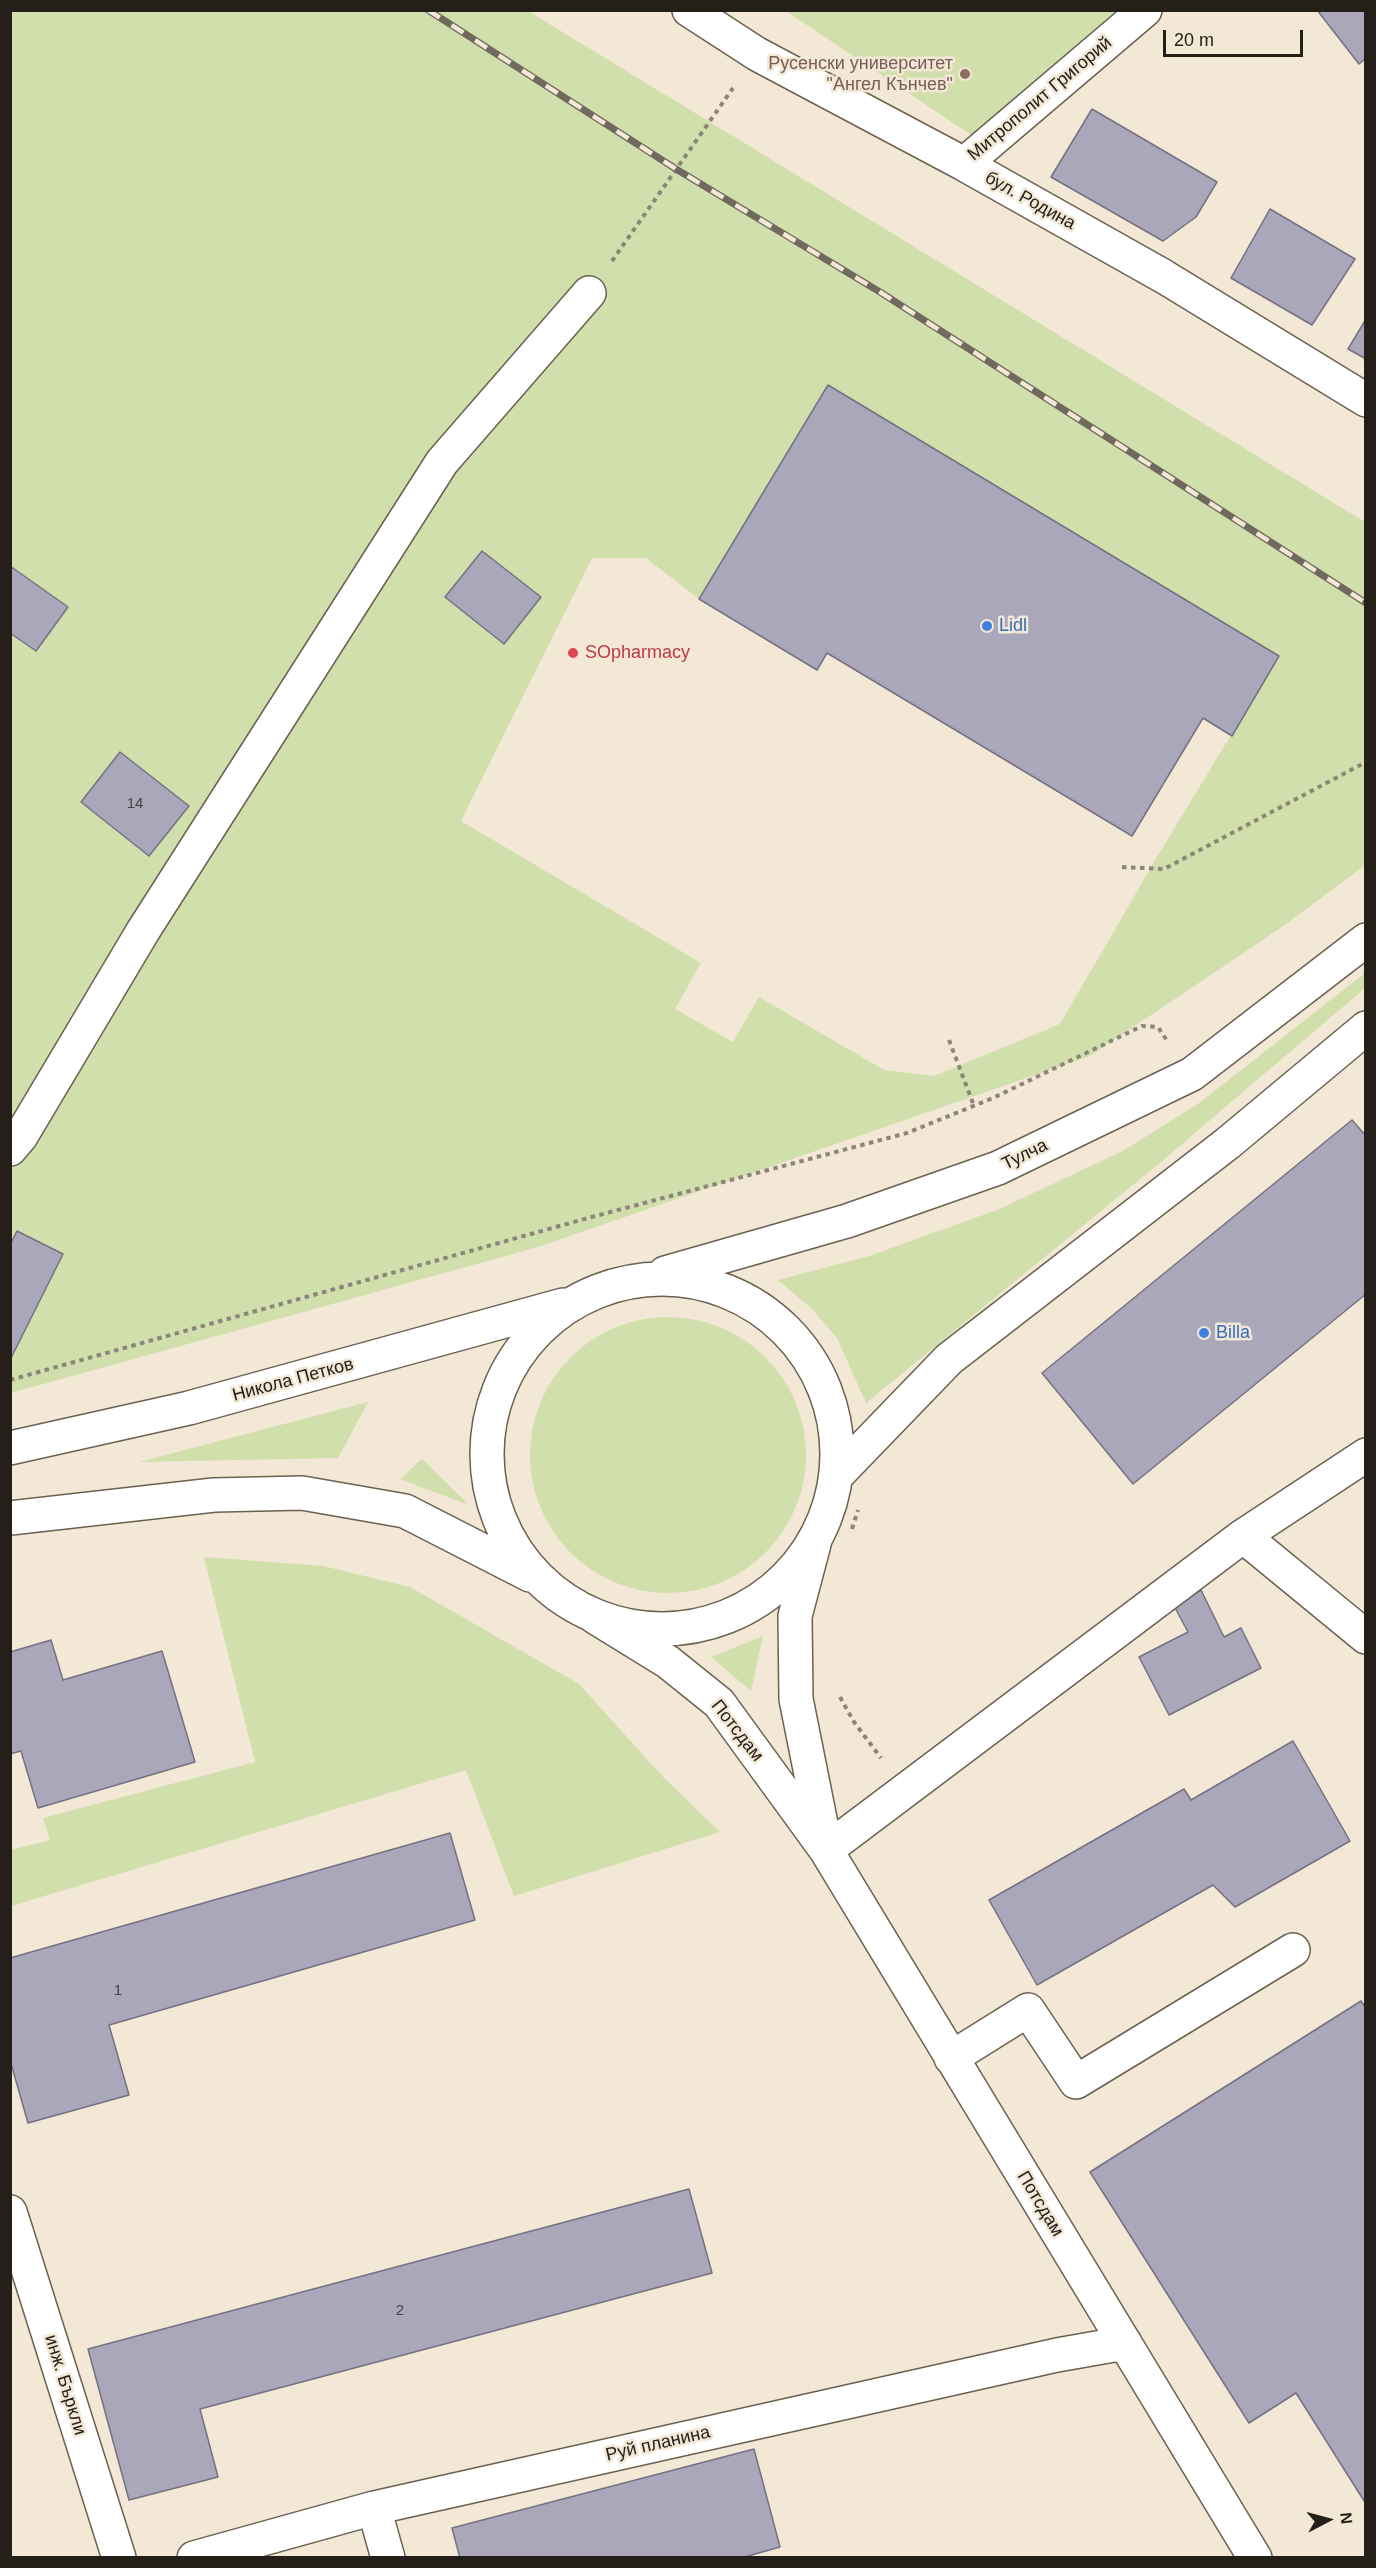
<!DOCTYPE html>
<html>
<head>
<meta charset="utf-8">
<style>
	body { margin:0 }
	#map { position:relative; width:1376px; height:2568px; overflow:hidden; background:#f3e7d5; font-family:Helvetica,sans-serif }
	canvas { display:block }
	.frame { position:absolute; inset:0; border:12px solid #242019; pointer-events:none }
	.north { position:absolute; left:1298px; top:2490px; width:60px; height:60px; -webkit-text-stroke:4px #f3e7d5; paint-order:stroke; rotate:84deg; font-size:16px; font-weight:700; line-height:24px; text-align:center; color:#242019 }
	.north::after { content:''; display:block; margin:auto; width:21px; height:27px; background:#242019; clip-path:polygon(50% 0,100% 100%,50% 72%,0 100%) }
	.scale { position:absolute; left:1163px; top:30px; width:140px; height:27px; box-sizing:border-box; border:3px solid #242019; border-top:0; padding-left:8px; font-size:18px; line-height:21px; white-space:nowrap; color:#242019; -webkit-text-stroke:4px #f3e7d5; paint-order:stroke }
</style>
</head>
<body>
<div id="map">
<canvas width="1376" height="2568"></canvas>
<div class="frame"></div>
<div class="north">N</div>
<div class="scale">20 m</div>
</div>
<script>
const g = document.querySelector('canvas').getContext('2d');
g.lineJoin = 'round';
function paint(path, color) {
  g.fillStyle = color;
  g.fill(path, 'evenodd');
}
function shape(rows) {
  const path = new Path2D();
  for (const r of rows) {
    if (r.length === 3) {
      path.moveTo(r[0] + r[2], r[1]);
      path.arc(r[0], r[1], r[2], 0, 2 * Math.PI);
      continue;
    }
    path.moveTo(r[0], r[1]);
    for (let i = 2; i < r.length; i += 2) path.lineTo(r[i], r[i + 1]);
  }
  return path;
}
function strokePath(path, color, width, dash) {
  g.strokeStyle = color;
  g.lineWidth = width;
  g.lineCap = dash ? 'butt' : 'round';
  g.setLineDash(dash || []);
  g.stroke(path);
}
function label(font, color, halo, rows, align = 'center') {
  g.font = font + ' Helvetica,sans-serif';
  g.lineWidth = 5;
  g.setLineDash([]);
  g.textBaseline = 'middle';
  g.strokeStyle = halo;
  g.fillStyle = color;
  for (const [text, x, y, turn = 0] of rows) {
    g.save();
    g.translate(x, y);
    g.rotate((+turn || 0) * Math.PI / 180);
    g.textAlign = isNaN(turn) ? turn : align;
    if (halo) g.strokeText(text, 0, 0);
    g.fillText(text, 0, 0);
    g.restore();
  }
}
const green = shape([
	[10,11,528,11,1365,522,1365,865,1282,927,1090,1056,538,1247,11,1393],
	[828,385,1279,656,1157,857,1060,1024,934,1076,884,1070,759,997,733,1042,675,1009,701,963,461,821,592,558,646,558,699,599],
	[786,11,1116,10,1116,11,971,135],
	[1365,973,1365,988,1161,1162,866,1403,837,1338,812,1309,778,1280,869,1256,997,1210,1123,1151,1198,1104],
	[668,1455,138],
	[368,1402,338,1458,139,1462],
	[422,1459,469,1505,400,1479],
	[204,1557,323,1566,410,1587,579,1684,664,1778,720,1832,514,1896,466,1770,11,1906,11,1850,50,1840,43,1818,255,1762],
	[763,1636,751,1691,711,1657]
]);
const building = shape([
	[1317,10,1366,10,1366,58,1359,64,1317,10],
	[1092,109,1217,182,1196,217,1163,241,1051,177,1092,109],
	[1270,209,1355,259,1312,325,1231,278,1270,209],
	[1366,319,1366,359,1348,349,1366,319],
	[828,385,1279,656,1232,736,1203,718,1132,836,827,653,817,670,699,599,828,385],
	[482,551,541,597,504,644,445,597,482,551],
	[10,566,68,607,36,651,10,633,10,566],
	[120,752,189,806,149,856,81,802,120,752],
	[1352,1120,1366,1136,1366,1294,1133,1484,1042,1373,1352,1120],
	[17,1231,63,1254,10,1360,10,1245,17,1231],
	[1201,1590,1224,1637,1241,1628,1261,1668,1169,1715,1139,1657,1188,1632,1173,1604,1201,1590],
	[51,1640,63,1680,162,1651,195,1762,38,1808,21,1751,10,1754,10,1652,51,1640],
	[1293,1741,1350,1841,1235,1907,1213,1885,1037,1985,989,1900,1184,1789,1191,1800,1293,1741],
	[450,1833,475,1920,109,2025,129,2095,28,2123,10,2060,10,1958,450,1833],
	[1361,2001,1366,2008,1366,2504,1296,2393,1249,2423,1090,2172,1361,2001],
	[689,2189,712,2273,200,2409,218,2477,129,2500,88,2349,689,2189],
	[754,2449,780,2547,741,2558,460,2558,452,2528,754,2449]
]);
const path = shape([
	[612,261,733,88],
	[1122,867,1164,869,1366,762],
	[949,1040,974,1106],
	[10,1380,588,1218,907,1133,993,1098,1142,1026,1158,1027,1168,1042],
	[852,1529,858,1510],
	[840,1697,854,1722,881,1758]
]);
const minor = shape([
	[689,10,757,54,964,164,1163,276,1366,400],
	[964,164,1145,10],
	[10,1149,21,1136,143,931,442,462,589,293],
	[1243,1536,1366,1637],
	[814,1544,795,1616,796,1699,824,1839],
	[595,1617,668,1662,719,1703,826,1850,1255,2558],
	[826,1850,1243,1536,1366,1455],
	[951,2058,1028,2010,1076,2082,1293,1950],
	[10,2212,119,2558],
	[374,2508,388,2558],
	[194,2558,374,2508,1057,2355,1125,2343]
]);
const major = shape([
	[665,1273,847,1221,998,1168,1192,1074,1366,940],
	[662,1454,175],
	[10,1448,189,1408,563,1305],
	[837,1475,949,1359,1228,1143,1366,1028],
	[10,1518,214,1495,302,1493,405,1511,530,1575]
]);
const rail = shape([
	[428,10,676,169,880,292,1366,603]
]);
const markers = [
	[965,74,6,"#8d6e63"],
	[987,626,6,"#3f7fe0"],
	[573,653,6,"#e0444e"],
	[1204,1333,6,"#3f7fe0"]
];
const numberNames = [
	["14",135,804],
	["1",118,1991],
	["2",400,2311]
];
const educationNames = [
	["Русенски университет",953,64],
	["\"Ангел Кънчев\"",953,85]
];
const streetNames = [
	["Митрополит Григорий",1040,99,-40],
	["бул. Родина",1030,201,29],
	["Тулча",1025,1155,-26],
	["Никола Петков",293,1380,-15],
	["Потсдам",737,1731,52],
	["Потсдам",1040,2204,59],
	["инж. Бъркли",65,2385,73],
	["Руй планина",658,2444,-13]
];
const shopNames = [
	["Lidl",999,626],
	["Billa",1216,1333]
];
const healthNames = [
	["SOpharmacy",585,653]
];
paint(green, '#d1dfac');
paint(building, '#aba7ba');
strokePath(building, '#747182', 1.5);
strokePath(minor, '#6b6151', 36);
strokePath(major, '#6b6151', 36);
strokePath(path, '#8d8578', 4, [4.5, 4.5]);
strokePath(minor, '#fff', 33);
strokePath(major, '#fff', 33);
strokePath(rail, '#70695e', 7);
strokePath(rail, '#f3e7d5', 4.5, [14]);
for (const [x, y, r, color] of markers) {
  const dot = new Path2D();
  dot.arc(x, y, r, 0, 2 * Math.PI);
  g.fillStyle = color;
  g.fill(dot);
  strokePath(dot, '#f3e7d5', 2);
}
label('15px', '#464241', null, numberNames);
label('18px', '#785e54', '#f3e7d5', educationNames, 'right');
label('18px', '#242019', '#f3e7d5', streetNames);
label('18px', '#366cbe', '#f3e7d5', shopNames, 'left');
label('18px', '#be3a42', '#f3e7d5', healthNames, 'left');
</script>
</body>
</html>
